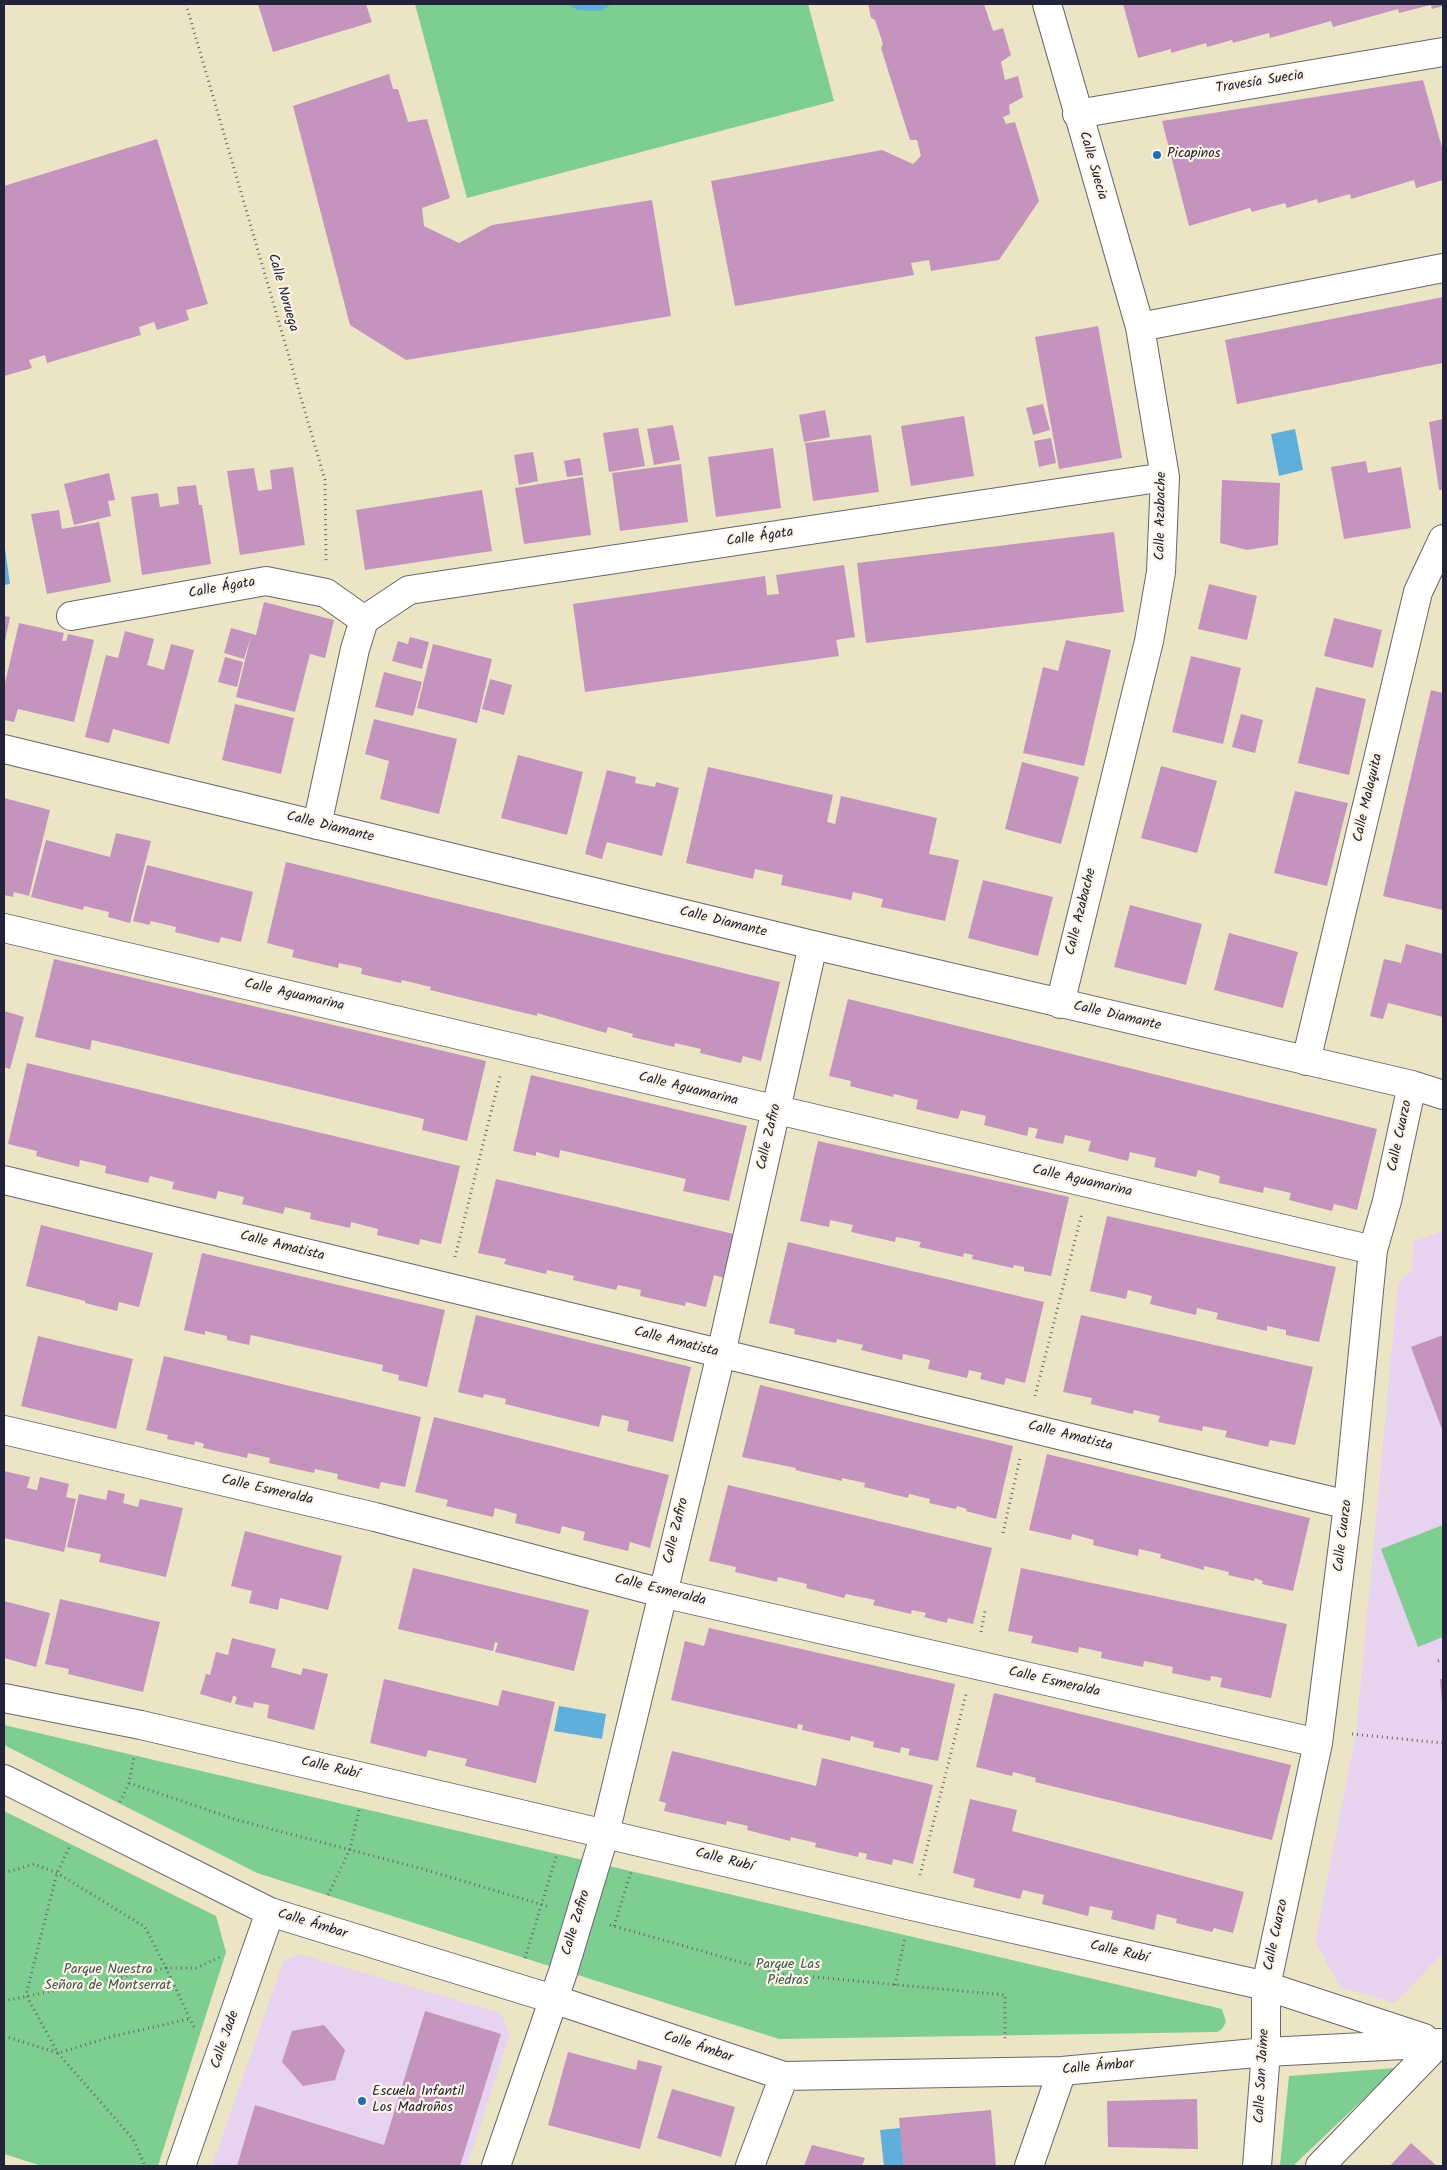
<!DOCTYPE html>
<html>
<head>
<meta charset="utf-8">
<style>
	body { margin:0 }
	#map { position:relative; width:1447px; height:2170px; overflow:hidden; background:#ece5c5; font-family:Kalam,sans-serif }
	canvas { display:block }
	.frame { position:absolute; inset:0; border:5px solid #22223b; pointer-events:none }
</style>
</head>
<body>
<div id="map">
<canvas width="1447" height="2170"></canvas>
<div class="frame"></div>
</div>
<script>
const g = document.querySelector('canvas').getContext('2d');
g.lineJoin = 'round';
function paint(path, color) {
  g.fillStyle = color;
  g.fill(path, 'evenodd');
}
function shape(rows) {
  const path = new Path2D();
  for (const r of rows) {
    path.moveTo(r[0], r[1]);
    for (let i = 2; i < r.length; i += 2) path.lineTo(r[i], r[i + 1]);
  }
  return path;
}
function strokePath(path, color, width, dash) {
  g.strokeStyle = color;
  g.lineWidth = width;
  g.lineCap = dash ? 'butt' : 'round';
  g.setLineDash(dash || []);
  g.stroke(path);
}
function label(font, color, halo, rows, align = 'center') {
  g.font = font + ' Kalam,sans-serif';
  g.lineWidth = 4.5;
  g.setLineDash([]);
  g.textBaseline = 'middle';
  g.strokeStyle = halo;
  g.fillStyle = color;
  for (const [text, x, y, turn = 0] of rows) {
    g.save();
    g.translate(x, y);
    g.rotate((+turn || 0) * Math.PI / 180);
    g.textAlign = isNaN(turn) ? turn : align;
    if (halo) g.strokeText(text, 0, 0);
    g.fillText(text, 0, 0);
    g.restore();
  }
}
const built = shape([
	[1443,1231,1443,1953,1395,2003,1340,1987,1315,1941,1356,1733,1398,1283,1412,1269,1413,1242],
	[299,1954,501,2013,510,2035,467,2166,212,2166,283,1962]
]);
const green = shape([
	[415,4,808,4,834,101,467,198],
	[1443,1525,1443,1637,1418,1647,1381,1549],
	[4,1725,1222,2009,1226,2022,1222,2029,1217,2032,779,2039,257,1873,4,1745],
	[4,1811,216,1916,226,1952,158,2166,42,2166,4,2154],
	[1396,2068,1293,2166,1280,2166,1289,2076]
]);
const water = shape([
	[567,4,612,4,601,11,578,10],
	[1295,429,1303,470,1279,476,1271,434],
	[4,542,10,584,4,585],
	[559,1706,606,1714,602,1739,554,1731],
	[901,2128,905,2166,884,2166,880,2130]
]);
const building = shape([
	[258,4,366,4,372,22,273,52],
	[868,4,984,4,993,31,1003,28,1011,55,1001,62,1005,80,1018,76,1023,97,1009,105,1010,114,1003,117,1006,124,1015,122,1039,201,999,260,931,271,929,260,911,263,914,275,735,306,711,181,882,150,913,164,921,156,917,140,910,140,881,48,883,44,875,20,871,18],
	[1123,4,1443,4,1443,6,1432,9,1431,5,1399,13,1398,9,1333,27,1331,21,1270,38,1269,33,1233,43,1232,40,1207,47,1206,43,1171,53,1171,49,1138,58],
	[389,74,393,89,398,89,408,122,427,119,450,198,422,208,424,226,459,243,492,225,652,200,671,316,406,360,350,325,293,106],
	[1423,80,1443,151,1443,180,1416,188,1414,180,1351,199,1350,194,1318,203,1317,199,1287,208,1285,203,1252,212,1250,208,1189,226,1162,121],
	[157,139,208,304,186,310,189,320,157,330,154,322,139,327,141,335,47,363,45,355,29,360,32,368,4,376,4,186],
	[1443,297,1443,363,1237,404,1225,340],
	[1098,326,1122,458,1059,469,1035,337],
	[1043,404,1050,430,1033,435,1026,408],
	[825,410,830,437,804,442,799,415],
	[964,416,974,476,911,486,901,426],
	[1443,419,1443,490,1439,490,1429,422],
	[673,425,680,460,654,465,647,429],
	[638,428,645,466,609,472,603,433],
	[871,435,879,492,813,501,805,443],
	[1051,438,1056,463,1039,467,1034,441],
	[773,448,781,508,716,517,708,457],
	[533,452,538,481,519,485,514,455],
	[580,458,583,475,567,477,564,461],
	[1366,461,1368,473,1401,467,1411,528,1344,539,1331,467],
	[681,464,688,522,620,531,612,473],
	[293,467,305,545,240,555,227,471,254,468,258,491,272,489,270,470],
	[109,473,115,500,108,501,111,516,74,525,64,484],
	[583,477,591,535,524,544,515,488],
	[1222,480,1280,483,1278,545,1247,550,1220,543],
	[196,485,199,505,202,505,211,564,142,575,131,497,158,493,160,507,179,504,177,487],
	[482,490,492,551,365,570,356,510],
	[59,510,62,529,99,522,111,582,47,594,31,514],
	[1114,532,1124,612,866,643,857,563],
	[844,565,855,637,836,640,839,656,585,692,573,604,765,576,767,595,779,594,776,575],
	[1209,584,1257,596,1247,640,1198,629],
	[264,602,334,620,325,658,310,654,295,712,236,697,251,636,244,659,224,653,231,628,256,635],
	[4,616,10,617,5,641,4,640],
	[1334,618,1382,630,1373,668,1324,656],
	[19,623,64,633,62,641,66,641,68,634,94,640,74,722,18,709,14,722,4,720,4,687],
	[125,631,154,639,147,665,164,670,171,644,194,650,169,744,113,729,109,743,85,737,106,655,118,658],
	[410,637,429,642,422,669,392,661,398,641,408,644],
	[1066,640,1111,650,1084,766,1023,753,1043,667,1058,671],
	[433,644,492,659,477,723,417,708],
	[1191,656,1241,668,1223,744,1172,732],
	[225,657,243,662,237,687,218,682],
	[384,672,422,682,413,716,375,707],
	[490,679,512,685,504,715,482,709],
	[1316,687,1366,699,1349,775,1298,763],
	[1431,690,1443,693,1443,910,1383,896],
	[235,704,294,718,281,774,222,760],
	[1241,714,1263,720,1255,753,1232,747],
	[374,719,457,739,439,814,380,799,389,761,365,754],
	[518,755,583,772,567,835,501,818],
	[1022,762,1079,777,1061,844,1005,829],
	[1161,766,1217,781,1197,853,1141,838],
	[708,767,833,795,827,822,835,824,841,796,937,818,929,854,959,860,945,921,881,907,883,899,853,892,851,900,781,885,783,875,755,869,753,879,686,863],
	[607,770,636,777,635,783,655,787,656,782,679,788,662,856,607,842,602,859,585,854],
	[1295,791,1348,803,1327,886,1274,873],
	[4,798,50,810,29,896,14,892,13,897,4,895],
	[116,833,151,841,130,923,108,917,109,912,84,906,83,910,31,897,46,840,110,857],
	[286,862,780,982,761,1061,743,1056,741,1063,700,1053,701,1049,675,1043,674,1047,632,1037,633,1034,608,1027,606,1033,537,1013,537,1016,430,990,431,987,402,980,401,983,361,974,362,968,339,963,338,968,292,957,294,950,267,943],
	[147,865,253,892,241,942,221,937,219,943,175,932,176,927,151,921,149,925,133,921],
	[983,880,1053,897,1038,956,968,938],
	[1130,905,1202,924,1186,985,1114,967],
	[1229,933,1298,952,1283,1008,1214,990],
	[1406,944,1443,954,1443,1017,1388,1003,1383,1019,1370,1016,1384,959,1401,963],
	[54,959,486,1061,467,1141,422,1130,424,1119,92,1040,90,1050,35,1037],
	[848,999,1377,1129,1357,1210,1334,1204,1332,1211,1289,1200,1291,1193,1264,1187,1263,1193,1219,1183,1220,1176,1198,1170,1196,1177,1154,1167,1156,1158,1130,1152,1128,1161,1088,1151,1091,1141,1065,1135,1063,1144,1035,1138,1038,1129,1029,1127,1027,1136,984,1125,986,1116,961,1110,958,1119,916,1109,918,1100,894,1094,893,1097,850,1086,851,1081,829,1076],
	[4,1011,24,1017,10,1069,4,1067],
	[27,1063,460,1166,441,1244,420,1239,419,1245,377,1235,378,1229,351,1222,350,1228,310,1219,311,1213,285,1207,283,1214,242,1204,244,1197,218,1191,216,1199,172,1189,174,1182,150,1176,148,1183,105,1173,106,1166,80,1160,79,1167,36,1156,37,1151,8,1144],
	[531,1075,747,1126,729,1201,683,1191,686,1179,560,1150,559,1158,536,1152,536,1156,513,1151],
	[818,1141,1069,1197,1051,1276,1024,1271,1024,1267,1014,1265,1013,1268,972,1259,973,1255,964,1253,963,1257,919,1247,921,1242,896,1237,895,1242,851,1232,853,1225,830,1220,829,1227,800,1221],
	[496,1179,734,1234,724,1278,714,1275,706,1307,686,1302,685,1306,640,1296,641,1290,618,1285,616,1290,573,1280,574,1276,547,1270,546,1274,504,1264,506,1259,478,1253],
	[1107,1216,1336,1267,1319,1342,1286,1335,1286,1330,1267,1326,1267,1331,1216,1319,1218,1313,1197,1308,1196,1315,1150,1304,1152,1296,1128,1290,1126,1299,1090,1291],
	[41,1225,153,1253,139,1307,119,1302,117,1311,85,1303,85,1301,26,1286],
	[788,1242,1044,1302,1025,1383,1006,1378,1004,1385,980,1379,982,1373,969,1370,967,1378,928,1369,930,1360,903,1354,902,1360,861,1350,863,1345,837,1339,836,1343,794,1334,795,1329,769,1323],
	[202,1253,445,1310,427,1387,398,1380,399,1375,382,1371,383,1365,251,1335,249,1345,227,1340,227,1336,205,1331,205,1335,184,1330],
	[476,1315,691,1367,673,1442,627,1431,629,1421,602,1415,599,1427,505,1404,506,1399,484,1394,483,1398,458,1392],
	[1081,1315,1313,1367,1295,1445,1270,1440,1268,1447,1225,1437,1227,1431,1203,1426,1202,1431,1158,1422,1160,1416,1134,1410,1133,1414,1091,1404,1092,1398,1063,1392],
	[1443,1335,1443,1432,1411,1347],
	[38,1336,133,1359,116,1429,21,1406],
	[164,1356,421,1417,405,1487,381,1482,379,1489,337,1479,338,1474,315,1469,314,1473,269,1463,270,1458,248,1453,247,1458,203,1448,204,1444,195,1441,194,1445,167,1439,168,1435,146,1430],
	[760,1385,1013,1446,996,1519,966,1511,967,1509,957,1506,956,1509,929,1503,930,1499,909,1494,908,1498,864,1487,865,1483,842,1478,842,1481,795,1470,796,1468,742,1457],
	[434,1417,669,1475,650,1548,630,1542,628,1551,583,1540,585,1532,562,1526,560,1534,515,1523,517,1514,495,1508,493,1517,446,1506,448,1500,415,1492],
	[1047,1454,1310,1518,1293,1591,1262,1584,1263,1581,1255,1578,1254,1581,1228,1575,1229,1572,1204,1566,1204,1570,1160,1558,1161,1554,1139,1549,1138,1556,1093,1545,1094,1540,1072,1534,1071,1540,1029,1530],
	[4,1471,30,1477,27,1488,37,1490,40,1477,69,1484,66,1497,76,1499,64,1552,4,1538],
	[728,1485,992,1548,973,1624,948,1618,947,1623,924,1617,926,1613,912,1610,911,1614,873,1605,875,1600,846,1594,844,1598,806,1588,807,1584,778,1577,777,1582,735,1572,736,1567,709,1561],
	[108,1490,125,1494,123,1503,138,1507,140,1499,183,1508,166,1577,99,1562,101,1554,67,1547,79,1494,106,1500],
	[245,1531,342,1556,328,1610,280,1598,278,1610,249,1603,252,1591,231,1586],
	[413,1568,589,1610,574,1671,495,1652,498,1643,495,1642,493,1651,398,1629],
	[1021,1568,1287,1624,1271,1698,1220,1687,1222,1678,1211,1676,1210,1681,1172,1673,1173,1667,1144,1661,1143,1667,1101,1658,1102,1652,1079,1647,1078,1653,1031,1643,1033,1636,1008,1631],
	[60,1599,160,1622,143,1692,68,1674,69,1669,45,1664],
	[4,1601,50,1613,36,1667,4,1658],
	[709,1628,955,1684,938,1761,908,1755,910,1749,901,1747,900,1753,873,1747,874,1742,851,1736,850,1741,802,1730,803,1725,798,1724,797,1729,671,1700,685,1641,704,1646],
	[232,1638,276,1649,271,1667,301,1675,303,1668,328,1674,314,1730,267,1718,269,1705,254,1702,253,1708,235,1704,237,1697,233,1696,231,1703,200,1694,206,1674,210,1675,216,1652,228,1655],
	[384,1679,498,1706,502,1690,555,1702,536,1783,465,1766,467,1759,428,1750,426,1757,370,1743],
	[1440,1679,1443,1679,1443,1702,1442,1702],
	[994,1693,1291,1765,1272,1840,1035,1782,1036,1778,1013,1772,1012,1776,976,1767],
	[672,1751,816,1786,822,1758,933,1785,913,1864,893,1859,892,1865,866,1859,867,1854,859,1852,858,1857,815,1847,816,1843,791,1837,790,1841,747,1830,748,1826,727,1821,726,1825,664,1811,666,1803,659,1801],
	[970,1799,1017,1810,1012,1831,1244,1892,1233,1933,1214,1928,1212,1932,1176,1923,1177,1919,1157,1914,1154,1930,1111,1919,1113,1911,1090,1906,1088,1916,1042,1904,1044,1895,1023,1890,1020,1899,973,1887,975,1879,953,1873],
	[425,2011,501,2034,460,2166,237,2166,255,2105,384,2145],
	[324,2025,345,2050,335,2080,303,2086,282,2062,292,2031],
	[568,2052,636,2070,638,2060,662,2066,640,2149,548,2125],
	[672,2089,735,2107,721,2157,657,2138],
	[1197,2099,1198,2149,1108,2147,1107,2101],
	[991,2110,996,2166,903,2166,899,2118],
	[1411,2143,1437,2166,1390,2166],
	[812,2145,865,2158,862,2166,804,2166]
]);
const path = shape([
	[186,4,325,480,326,561],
	[455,1257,500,1076],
	[1035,1396,1082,1213],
	[1003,1533,1020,1458],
	[981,1632,985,1611],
	[1438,1661,1443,1659],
	[1352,1734,1443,1743],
	[129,1783,237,1820,423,1869,550,1907],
	[120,1802,129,1783,134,1756],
	[69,1848,57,1873,26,1995,58,2053,133,2139,145,2166],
	[4,1873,34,1864,57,1873,145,1927,166,1968,4,2001],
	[920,1875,966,1694],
	[328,1895,350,1849,359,1810],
	[610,1925,783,1974,1005,1995,1005,2040],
	[614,1926,631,1872],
	[525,1958,557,1854],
	[895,1985,905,1937],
	[194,2027,166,1968,196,1968,220,1957],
	[4,2036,58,2053,114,2036,189,2019]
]);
const street = shape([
	[1047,4,1140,327,1165,477,1161,572,1149,641,1060,1004],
	[1077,114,1443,52],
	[1140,327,1443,268],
	[71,616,266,581,326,593,364,620],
	[4,749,813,945,1412,1085,1443,1095],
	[317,825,355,649,364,620,409,590,1165,477],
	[4,928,1373,1250],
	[1306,1061,1418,592,1443,539],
	[4,1180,1348,1505],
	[4,1430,375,1517,662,1593,1318,1743],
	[4,1698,141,1725,912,1906,1266,1986,1424,2038],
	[4,1779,270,1912,553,1999,784,2076,1062,2071,1266,2052,1443,2043],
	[181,2166,270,1912],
	[496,2166,563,1972,605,1833,721,1354,813,945],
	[750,2166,784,2076],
	[1029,2166,1062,2071],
	[1257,2166,1266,2052,1266,1986,1318,1743,1348,1505,1373,1250,1387,1201,1412,1085],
	[1320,2166,1439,2043]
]);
const markers = [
	[1157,155,5,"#1f6fb2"],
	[362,2101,5,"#1f6fb2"]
];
const streetNames = [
	["Travesía Suecia",1260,83,-9],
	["Calle Suecia",1092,166,74],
	["Calle Noruega",282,293,74],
	["Calle Azabache",1162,516,-89],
	["Calle Ágata",760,538,-8],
	["Calle Ágata",222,589,-10],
	["Calle Malaquita",1369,798,-77],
	["Calle Diamante",330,828,14],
	["Calle Azabache",1082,912,-76],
	["Calle Diamante",723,923,14],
	["Calle Aguamarina",294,996,13],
	["Calle Diamante",1117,1017,13],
	["Calle Aguamarina",688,1090,14],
	["Calle Cuarzo",1401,1136,-78],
	["Calle Zafiro",770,1137,-77],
	["Calle Aguamarina",1082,1182,13],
	["Calle Amatista",282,1247,14],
	["Calle Amatista",676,1343,14],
	["Calle Amatista",1070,1437,14],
	["Calle Esmeralda",267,1491,13],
	["Calle Zafiro",677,1531,-76],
	["Calle Cuarzo",1344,1536,-83],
	["Calle Esmeralda",660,1591,14],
	["Calle Esmeralda",1054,1683,13],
	["Calle Rubí",330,1769,13],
	["Calle Rubí",724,1861,14],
	["Calle Zafiro",577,1923,-73],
	["Calle Ámbar",312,1925,17],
	["Calle Cuarzo",1277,1935,-78],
	["Calle Rubí",1119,1953,13],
	["Calle Jade",226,2040,-71],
	["Calle Ámbar",698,2048,18],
	["Calle Ámbar",1098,2068,-5],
	["Calle San Jaime",1263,2076,-87]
];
const poiNames = [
	["Picapinos",1167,155],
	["Escuela Infantil",372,2093],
	["Los Madroños",372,2109]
];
const parkNames = [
	["Parque Las",788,1966],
	["Piedras",788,1982],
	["Parque Nuestra",108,1971],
	["Señora de Montserrat",108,1987]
];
paint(built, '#e7d2ef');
paint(green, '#7dce90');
paint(water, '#60afda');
paint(building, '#c494be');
strokePath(street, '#69666b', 30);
strokePath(path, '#69666b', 3, [1, 4]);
strokePath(street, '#fff', 28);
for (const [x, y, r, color] of markers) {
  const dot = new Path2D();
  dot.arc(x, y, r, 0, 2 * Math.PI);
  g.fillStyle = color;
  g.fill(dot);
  strokePath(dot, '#fcf5e5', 2);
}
label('14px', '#22223b', '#fcf5e5', streetNames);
label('14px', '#22223b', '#fcf5e5', poiNames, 'left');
label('14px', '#3d5654', '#fcf5e5', parkNames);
</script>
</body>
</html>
